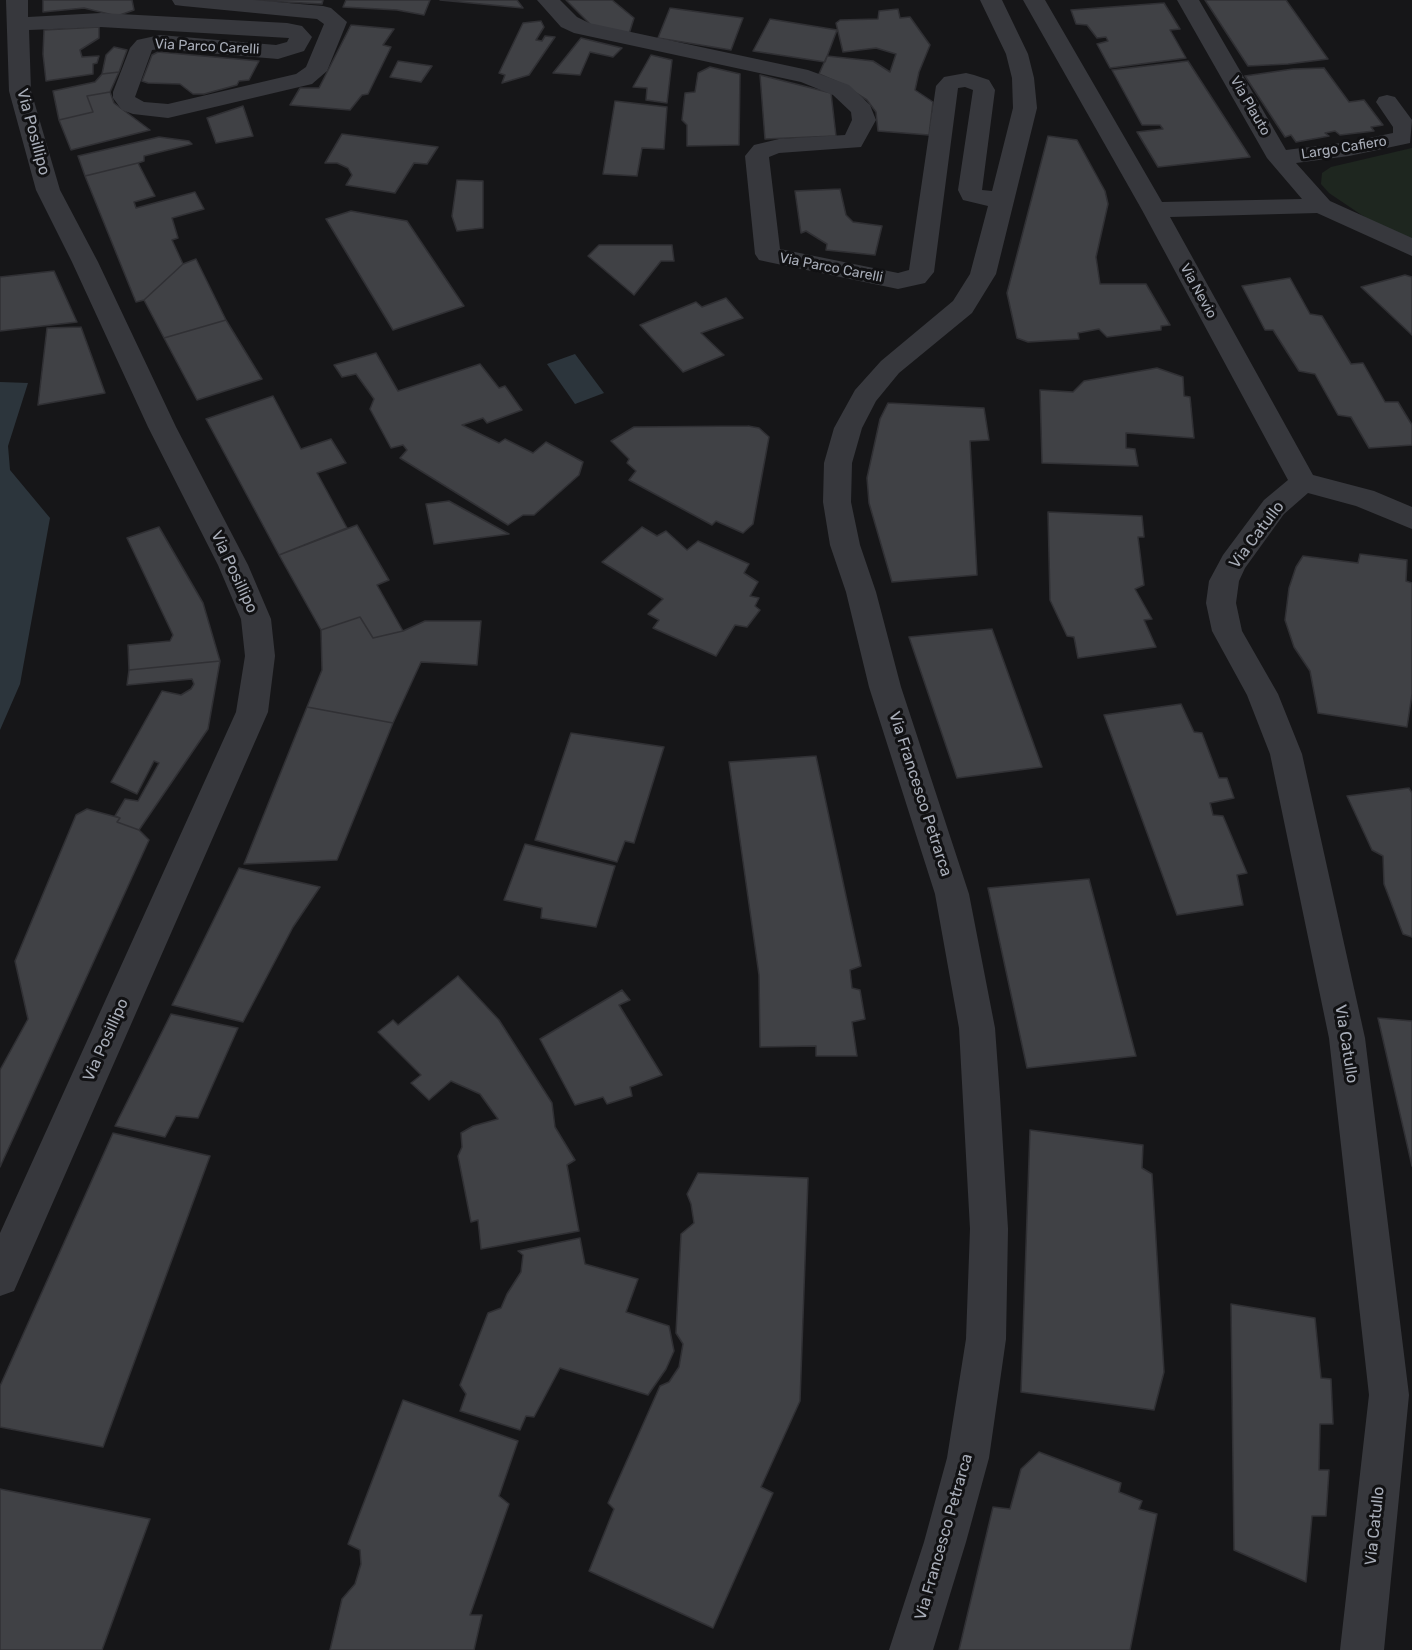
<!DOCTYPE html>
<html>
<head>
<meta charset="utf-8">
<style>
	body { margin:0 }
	canvas { display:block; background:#161618 }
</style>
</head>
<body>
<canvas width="1412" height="1650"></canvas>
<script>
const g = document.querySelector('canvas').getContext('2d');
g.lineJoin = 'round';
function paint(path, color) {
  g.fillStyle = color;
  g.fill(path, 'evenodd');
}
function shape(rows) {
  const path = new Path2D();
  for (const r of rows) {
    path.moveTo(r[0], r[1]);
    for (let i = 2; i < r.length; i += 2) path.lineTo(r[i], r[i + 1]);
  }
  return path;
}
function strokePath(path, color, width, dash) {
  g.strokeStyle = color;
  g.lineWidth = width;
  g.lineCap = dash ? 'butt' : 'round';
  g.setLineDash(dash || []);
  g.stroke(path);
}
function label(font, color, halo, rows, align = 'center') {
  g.font = font + ' Rubik,sans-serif';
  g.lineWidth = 6;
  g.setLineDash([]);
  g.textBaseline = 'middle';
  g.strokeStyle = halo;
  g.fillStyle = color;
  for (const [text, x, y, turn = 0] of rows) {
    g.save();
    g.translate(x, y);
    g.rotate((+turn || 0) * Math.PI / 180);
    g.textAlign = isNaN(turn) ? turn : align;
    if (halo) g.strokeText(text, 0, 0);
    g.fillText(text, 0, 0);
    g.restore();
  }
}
const green = shape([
	[1412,148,1412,242,1372,222,1329,193,1321,184,1322,173,1331,167]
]);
const water = shape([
	[575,354,604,393,575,404,547,364],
	[0,382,28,383,8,446,10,470,50,518,20,684,0,730]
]);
const building = shape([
	[43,0,132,0,134,10,117,16,84,8,43,12,43,0],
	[247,0,323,0,322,4,247,0],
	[346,0,430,0,424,15,397,10,343,7,346,0],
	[440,0,517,0,523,8,440,0],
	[566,0,612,0,634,18,629,34,592,26,566,0],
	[1205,0,1286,0,1328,59,1288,64,1248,66,1205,0],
	[1164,3,1180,29,1170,30,1186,58,1110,68,1097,44,1108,41,1106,37,1097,38,1087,25,1076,24,1071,10,1164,3],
	[670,8,743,18,731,50,658,38,670,8],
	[898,9,900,18,910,17,930,45,919,72,915,90,933,102,929,135,878,131,876,112,867,100,842,84,819,74,827,56,873,61,890,72,896,54,876,48,843,52,836,23,840,20,878,19,879,11,898,9],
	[770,19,837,30,825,62,753,51,770,19],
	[541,21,544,27,536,40,542,41,545,36,555,37,529,75,502,83,505,75,499,73,523,23,541,21],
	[351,25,394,29,383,45,391,47,368,94,362,95,350,110,290,105,300,88,319,88,351,25],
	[99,27,99,38,80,50,82,57,99,56,97,63,93,64,93,74,46,81,43,54,44,30,99,27],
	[581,38,622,48,613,57,590,52,580,75,553,73,581,38],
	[114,47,127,50,119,72,102,74,106,55,114,47],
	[158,52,259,61,249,80,239,81,237,85,204,94,193,94,180,84,148,83,142,81,152,55,158,52],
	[651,55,672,60,667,103,646,100,647,88,633,87,651,55],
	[398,61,432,66,421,82,390,77,398,61],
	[1188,61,1250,157,1158,167,1137,132,1163,129,1160,125,1142,125,1112,70,1188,61],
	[710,67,740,74,739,145,687,146,687,125,682,120,685,93,695,92,698,73,710,67],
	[1324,68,1349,102,1364,100,1383,125,1371,127,1374,131,1340,135,1335,131,1325,133,1329,136,1296,142,1291,135,1285,137,1245,76,1293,69,1324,68],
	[119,72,110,92,87,96,93,112,59,120,53,91,95,82,102,74,119,72],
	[760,75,831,93,836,136,765,139,760,75],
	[110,92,114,103,150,130,71,150,59,120,93,112,87,96,110,92],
	[615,101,667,107,664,149,642,148,637,176,603,174,615,101],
	[243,106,253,136,216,143,207,118,243,106],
	[342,134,438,147,427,164,414,163,395,193,346,185,352,175,348,168,337,163,325,163,342,134],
	[1048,136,1077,140,1105,191,1108,204,1096,257,1100,284,1146,284,1170,325,1161,326,1161,330,1107,337,1099,329,1078,333,1079,339,1028,342,1017,338,1007,293,1048,136],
	[159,137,189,141,192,144,144,156,144,161,138,163,85,176,78,156,159,137],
	[138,163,155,196,134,202,136,208,195,192,204,209,172,218,178,238,172,240,183,264,144,300,136,302,85,176,138,163],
	[457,180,483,181,483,228,457,231,452,216,457,180],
	[840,189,846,215,853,222,882,226,875,255,826,250,827,244,806,231,801,233,795,191,840,189],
	[351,211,407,221,464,306,393,330,326,219,351,211],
	[599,245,672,245,674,261,661,261,634,295,588,256,599,245],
	[196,259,226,320,164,338,144,300,183,264,196,259],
	[54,271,77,322,0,331,0,277,54,271],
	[1405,275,1412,277,1412,335,1361,287,1405,275],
	[1290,278,1310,314,1322,316,1351,364,1363,363,1385,402,1398,402,1412,425,1412,445,1369,448,1351,417,1338,415,1315,374,1299,371,1273,330,1265,330,1242,286,1290,278],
	[726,298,743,318,701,333,724,355,683,372,640,325,696,302,702,307,726,298],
	[226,320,262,379,197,400,164,338,226,320],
	[81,327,105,393,38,405,47,328,81,327],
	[376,353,398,391,480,364,499,388,505,386,522,410,487,423,483,418,462,425,499,443,505,439,533,453,546,442,583,462,579,475,534,515,523,515,508,525,400,458,407,450,403,445,391,448,370,409,374,399,356,374,342,377,334,365,376,353],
	[1157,368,1183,377,1184,396,1190,397,1194,438,1126,433,1126,448,1135,449,1138,466,1042,463,1040,390,1073,392,1084,381,1157,368],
	[273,396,301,449,331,439,346,463,317,473,347,528,279,555,206,419,273,396],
	[888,403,984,408,989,440,970,441,977,575,892,582,869,503,867,478,880,419,888,403],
	[748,426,759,428,769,437,753,524,743,533,716,521,712,525,629,480,636,471,627,463,629,459,611,441,634,427,748,426],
	[449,501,509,534,434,544,426,504,449,501],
	[1048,512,1142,516,1144,537,1138,537,1144,585,1135,589,1152,619,1144,620,1156,647,1078,658,1074,637,1067,636,1050,600,1048,512],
	[357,525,389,580,377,585,403,631,373,638,360,617,321,630,279,555,357,525],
	[159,527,203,603,220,661,129,670,128,645,170,641,173,635,127,538,159,527],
	[642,527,657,536,666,531,687,550,698,541,749,564,744,573,758,582,750,596,759,598,755,606,760,610,747,627,735,625,716,656,653,628,659,620,648,614,663,599,602,562,642,527],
	[1360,554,1407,560,1406,581,1412,583,1412,694,1407,727,1318,713,1310,671,1294,647,1285,620,1289,588,1296,567,1303,556,1358,563,1360,554],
	[360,617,373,638,403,631,425,621,481,621,477,665,421,662,393,723,307,707,322,670,321,630,360,617],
	[992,629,1042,767,957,778,909,637,992,629],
	[220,661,208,729,139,830,117,822,120,818,115,816,125,799,138,801,159,763,154,761,137,794,111,782,162,691,181,695,191,689,194,684,192,679,127,685,129,670,220,661],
	[1181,704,1194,732,1202,733,1219,778,1227,778,1234,798,1210,803,1213,815,1223,816,1247,873,1237,875,1243,905,1177,915,1104,715,1181,704],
	[307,707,393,723,337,860,244,864,307,707],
	[571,733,664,747,634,843,625,841,617,862,535,840,571,733],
	[816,756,861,966,850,970,852,988,860,990,865,1019,852,1022,857,1056,816,1056,816,1046,760,1047,759,975,729,762,816,756],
	[1409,788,1412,793,1412,937,1403,934,1384,884,1383,856,1372,850,1347,796,1409,788],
	[87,809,120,818,117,822,139,830,149,840,0,1167,0,1070,28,1019,15,961,76,815,87,809],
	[525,844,615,866,596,927,541,918,542,908,504,900,525,844],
	[239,868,320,887,293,927,243,1022,172,1005,239,868],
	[1089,879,1136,1056,1027,1068,988,888,1089,879],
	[458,976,499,1020,552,1103,555,1127,575,1160,567,1165,579,1231,481,1249,478,1220,471,1222,458,1156,462,1147,461,1133,473,1126,498,1119,480,1094,451,1081,429,1100,411,1083,421,1075,378,1032,393,1020,398,1025,458,976],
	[622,990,630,1000,619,1005,662,1075,630,1087,632,1096,607,1104,603,1097,575,1105,540,1039,622,990],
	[171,1014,238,1028,198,1118,176,1116,165,1137,115,1126,171,1014],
	[1378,1018,1412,1021,1412,1166,1378,1018],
	[1030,1130,1143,1145,1142,1168,1152,1174,1164,1372,1154,1410,1021,1392,1030,1130],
	[113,1133,210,1156,103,1447,0,1427,0,1386,113,1133],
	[698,1173,808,1178,800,1401,761,1487,773,1493,713,1628,589,1571,614,1509,608,1503,660,1386,669,1382,679,1367,683,1344,676,1333,681,1234,694,1223,691,1204,687,1194,698,1173],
	[580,1238,585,1264,638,1279,626,1312,669,1326,674,1351,666,1369,648,1395,560,1368,534,1417,526,1416,520,1430,460,1411,466,1394,460,1385,488,1313,501,1308,507,1294,521,1272,523,1255,518,1251,580,1238],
	[1231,1304,1315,1318,1321,1378,1331,1379,1333,1424,1320,1424,1319,1470,1329,1470,1326,1516,1312,1516,1306,1582,1234,1550,1231,1304],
	[403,1400,518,1441,499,1496,509,1504,470,1615,482,1615,474,1650,330,1650,342,1599,355,1584,361,1564,360,1550,348,1544,403,1400],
	[1039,1452,1121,1483,1119,1492,1142,1501,1139,1509,1157,1514,1130,1650,959,1650,993,1507,1010,1509,1021,1469,1039,1452],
	[0,1489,150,1519,102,1650,0,1650,0,1489]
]);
const minor = shape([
	[6,0,28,0,28,17,101,13,287,23,302,26,312,37,304,51,278,59,160,49,152,50,135,97,144,102,168,104,296,74,306,67,324,24,317,19,183,6,175,5,172,0,253,0,323,6,331,8,347,22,327,71,312,84,168,118,133,114,122,110,113,98,113,92,130,48,137,40,160,35,276,45,287,42,289,38,101,27,29,30,31,91,60,190,98,262,176,427,248,565,271,619,275,656,268,712,14,1291,0,1296,0,1233,236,712,245,656,241,619,218,565,148,427,72,262,36,190,9,91,6,0],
	[537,0,560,0,577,17,589,23,808,70,849,85,870,105,876,120,861,147,779,153,769,157,780,249,898,273,909,270,936,86,944,77,966,73,974,75,989,80,995,90,982,190,992,191,1013,108,1012,78,1006,54,980,0,1002,0,1028,54,1034,78,1037,108,996,274,972,313,899,373,876,401,862,428,852,463,851,502,860,545,876,592,901,687,969,894,995,1028,1000,1097,1008,1229,1006,1339,989,1458,966,1542,933,1650,889,1650,924,1542,947,1458,966,1339,970,1229,959,1028,935,894,869,687,846,592,830,545,823,502,824,463,834,428,855,390,881,361,953,301,970,274,988,206,963,200,958,190,973,90,965,87,958,88,934,272,925,283,898,289,768,262,759,260,755,254,745,156,754,145,779,139,845,135,852,120,851,112,833,95,801,82,574,33,561,27,537,0],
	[1023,0,1045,0,1162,202,1302,199,1267,158,1177,0,1199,0,1286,150,1349,142,1393,133,1393,127,1376,102,1379,97,1387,95,1395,97,1412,120,1410,143,1349,156,1296,163,1330,201,1412,238,1412,256,1317,213,1170,217,1313,475,1374,491,1412,507,1412,529,1356,506,1308,493,1284,514,1245,568,1239,581,1236,603,1242,631,1278,694,1302,754,1365,1038,1409,1395,1384,1650,1340,1650,1369,1395,1329,1038,1270,754,1247,695,1212,631,1206,603,1209,581,1223,555,1264,500,1288,480,1142,210,1023,0]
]);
const farStreetnames = [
	["Via Parco Carelli",207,47,3],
	["Via Plauto",1250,106,60],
	["Largo Cafiero",1344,148,-9],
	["Via Parco Carelli",831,268,11],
	["Via Nevio",1198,291,61]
];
const streetNames = [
	["Via Posillipo",33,132,75],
	["Via Catullo",1257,535,-53],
	["Via Posillipo",234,572,65],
	["Via Francesco Petrarca",920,794,72],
	["Via Posillipo",106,1040,-66],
	["Via Catullo",1346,1044,81],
	["Via Catullo",1375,1526,-84],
	["Via Francesco Petrarca",944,1537,-74]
];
paint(green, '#1e261f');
paint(water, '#2c353c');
paint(building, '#404145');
strokePath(building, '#303034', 1.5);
paint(minor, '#37383d');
label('14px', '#a8adb8', '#111113', farStreetnames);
label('16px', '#a8adb8', '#111113', streetNames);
</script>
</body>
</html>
